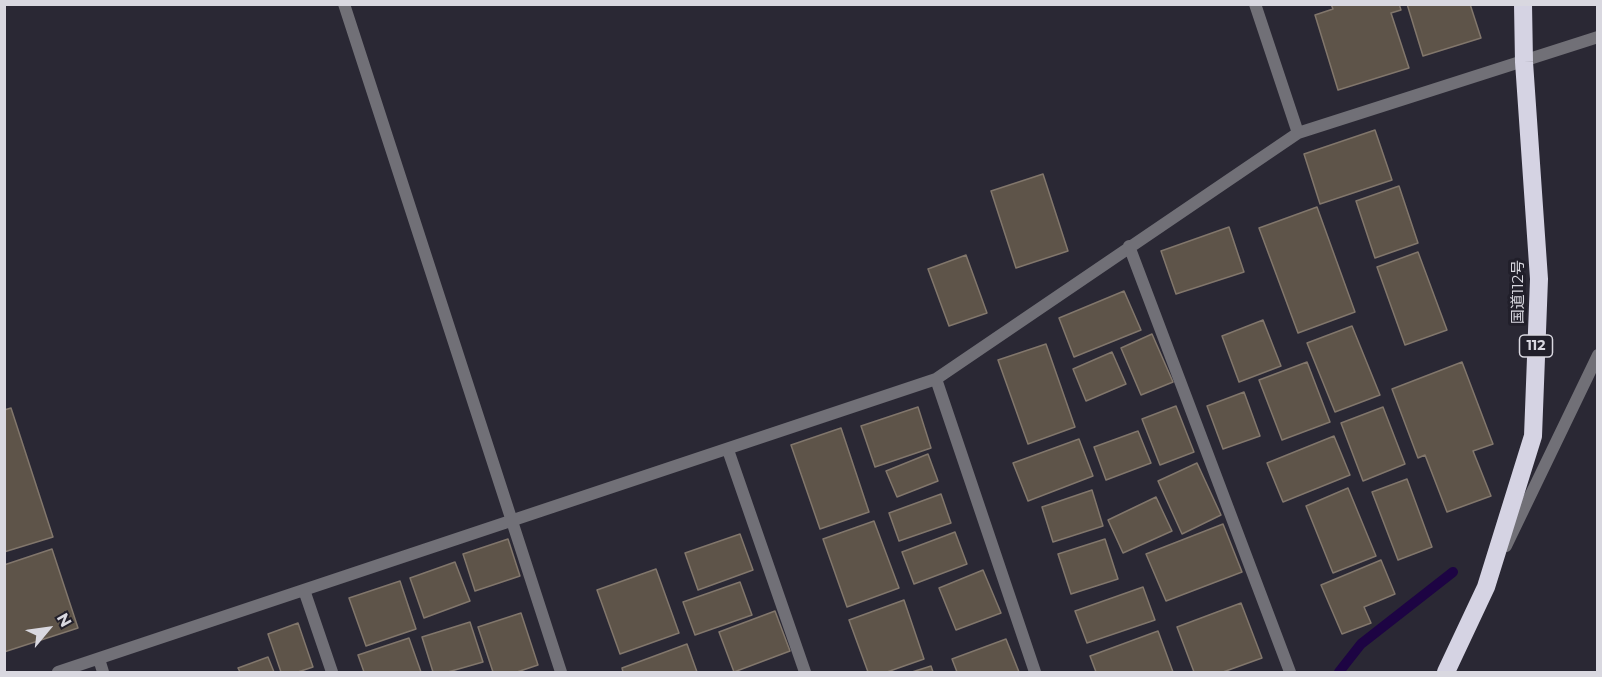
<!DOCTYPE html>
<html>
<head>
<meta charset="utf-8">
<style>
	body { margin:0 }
	#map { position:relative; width:1602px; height:677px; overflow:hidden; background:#2a2834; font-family:Montserrat,sans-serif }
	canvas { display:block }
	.frame { position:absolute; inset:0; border:6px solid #d9d8e0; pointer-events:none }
	.north { position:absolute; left:18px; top:599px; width:60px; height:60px; -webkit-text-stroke:4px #211f2a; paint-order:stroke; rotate:61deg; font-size:16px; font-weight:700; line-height:24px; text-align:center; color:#d9d8e0 }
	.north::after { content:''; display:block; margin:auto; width:21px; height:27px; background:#d9d8e0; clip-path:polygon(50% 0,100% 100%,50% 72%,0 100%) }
</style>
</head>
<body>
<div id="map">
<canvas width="1602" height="677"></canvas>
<div class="frame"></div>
<div class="north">N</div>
</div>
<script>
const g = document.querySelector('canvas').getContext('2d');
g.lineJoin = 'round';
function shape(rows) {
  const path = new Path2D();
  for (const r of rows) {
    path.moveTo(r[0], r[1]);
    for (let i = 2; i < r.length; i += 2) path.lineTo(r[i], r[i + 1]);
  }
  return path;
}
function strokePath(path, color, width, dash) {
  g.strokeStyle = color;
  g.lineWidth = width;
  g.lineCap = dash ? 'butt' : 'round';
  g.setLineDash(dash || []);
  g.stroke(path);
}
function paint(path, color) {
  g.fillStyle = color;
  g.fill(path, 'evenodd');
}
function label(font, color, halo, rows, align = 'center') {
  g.font = font + ' Montserrat,"Noto Sans JP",sans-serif';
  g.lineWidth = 6;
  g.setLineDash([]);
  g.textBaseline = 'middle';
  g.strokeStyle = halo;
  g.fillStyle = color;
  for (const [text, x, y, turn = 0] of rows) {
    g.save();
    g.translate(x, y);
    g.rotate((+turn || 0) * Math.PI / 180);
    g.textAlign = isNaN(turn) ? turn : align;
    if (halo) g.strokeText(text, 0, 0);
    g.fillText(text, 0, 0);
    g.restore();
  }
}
const stream = shape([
	[1339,672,1361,644,1453,572]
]);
const building = shape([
	[1331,4,1399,4,1401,10,1391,13,1409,68,1338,90,1315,15,1333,9,1331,4],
	[1407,4,1470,4,1481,38,1423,56,1407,4],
	[1375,130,1392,180,1320,204,1304,154,1375,130],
	[1043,174,1068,251,1016,268,991,191,1043,174],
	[1399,186,1418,243,1375,258,1356,201,1399,186],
	[1317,207,1355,312,1298,333,1259,228,1317,207],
	[1229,227,1244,272,1176,294,1161,251,1229,227],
	[1418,252,1447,330,1405,345,1377,267,1418,252],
	[966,255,987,313,949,326,928,269,966,255],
	[1124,291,1141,330,1074,357,1059,318,1124,291],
	[1263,320,1281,366,1239,382,1222,336,1263,320],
	[1352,326,1380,395,1335,412,1307,343,1352,326],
	[1152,334,1173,382,1141,395,1121,348,1152,334],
	[1046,344,1075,427,1028,444,998,360,1046,344],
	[1112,352,1126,384,1086,401,1073,369,1112,352],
	[1307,362,1330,422,1282,440,1259,380,1307,362],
	[1462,362,1493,444,1473,451,1491,496,1447,512,1425,455,1418,458,1392,389,1462,362],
	[1244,392,1260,436,1223,449,1207,406,1244,392],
	[1176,406,1194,452,1160,465,1142,419,1176,406],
	[918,407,931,448,875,467,861,426,918,407],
	[1383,407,1405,464,1363,481,1341,423,1383,407],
	[11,408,53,537,4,552,4,410,11,408],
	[841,428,869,512,820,529,791,445,841,428],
	[1138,431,1151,463,1106,480,1094,447,1138,431],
	[1334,436,1350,475,1283,502,1267,463,1334,436],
	[1079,439,1093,476,1028,501,1013,463,1079,439],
	[928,454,938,481,897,497,886,471,928,454],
	[1197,463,1221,515,1182,534,1158,481,1197,463],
	[1407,479,1432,547,1398,560,1372,492,1407,479],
	[1348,488,1376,556,1333,573,1306,506,1348,488],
	[1092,490,1103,526,1053,542,1042,507,1092,490],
	[941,494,951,523,899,541,889,513,941,494],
	[1156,497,1172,531,1123,553,1108,520,1156,497],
	[874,521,899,588,847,607,823,539,874,521],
	[1223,524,1242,572,1166,601,1146,554,1223,524],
	[955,532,967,564,914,584,902,552,955,532],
	[740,534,753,570,698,590,685,553,740,534],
	[508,539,520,576,475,591,463,554,508,539],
	[1105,539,1118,579,1071,594,1058,554,1105,539],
	[52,549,78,628,4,652,4,565,52,549],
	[1381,560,1395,594,1364,607,1371,623,1342,634,1321,585,1381,560],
	[455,562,470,601,424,618,410,578,455,562],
	[656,569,679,633,620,654,597,590,656,569],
	[983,570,1001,613,956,630,939,588,983,570],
	[400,581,416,629,366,646,349,598,400,581],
	[740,582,752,615,695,635,683,602,740,582],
	[1143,587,1155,620,1087,643,1075,611,1143,587],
	[904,600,924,659,887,672,868,672,849,620,904,600],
	[1241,603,1262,658,1223,672,1194,672,1177,627,1241,603],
	[775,611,790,651,734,672,719,632,775,611],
	[521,613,538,665,517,672,493,672,478,627,521,613],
	[470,622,483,662,448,672,433,672,422,637,470,622],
	[298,623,313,667,298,672,281,672,268,634,298,623],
	[1158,631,1173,672,1096,672,1090,656,1158,631],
	[409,638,421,672,364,672,358,655,409,638],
	[1006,639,1019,672,957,672,952,659,1006,639],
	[687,644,697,672,623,672,622,668,687,644],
	[268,657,274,672,240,672,238,668,268,657],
	[931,666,933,672,912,672,931,666]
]);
const lane = shape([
	[344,4,561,672],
	[1298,133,1598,37],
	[1129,246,1290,672],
	[936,379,1035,672],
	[728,450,805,672],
	[1506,546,1598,355],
	[304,590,332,672],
	[99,659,103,672],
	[58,672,936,379,1298,133,1255,4]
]);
const highway = shape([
	[1446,672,1486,587,1533,436,1539,279,1524,62,1523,4]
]);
const shields = [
	[1536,346,33]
];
const shieldNames = [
	["112",1536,346]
];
const streetNames = [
	["国道112号",1519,292,-90]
];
strokePath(stream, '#1d0443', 10);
paint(building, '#5e5449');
strokePath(building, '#82776c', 1.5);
strokePath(lane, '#717077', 12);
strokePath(highway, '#d5d3e3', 18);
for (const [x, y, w] of shields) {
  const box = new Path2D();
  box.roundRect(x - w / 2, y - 11, w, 22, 4.5);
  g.fillStyle = '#211f2a';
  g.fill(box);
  strokePath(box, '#d9d8e0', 1.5);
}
label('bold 14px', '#d9d8e0', null, shieldNames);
label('15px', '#d9d8e0', '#211f2a', streetNames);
</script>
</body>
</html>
